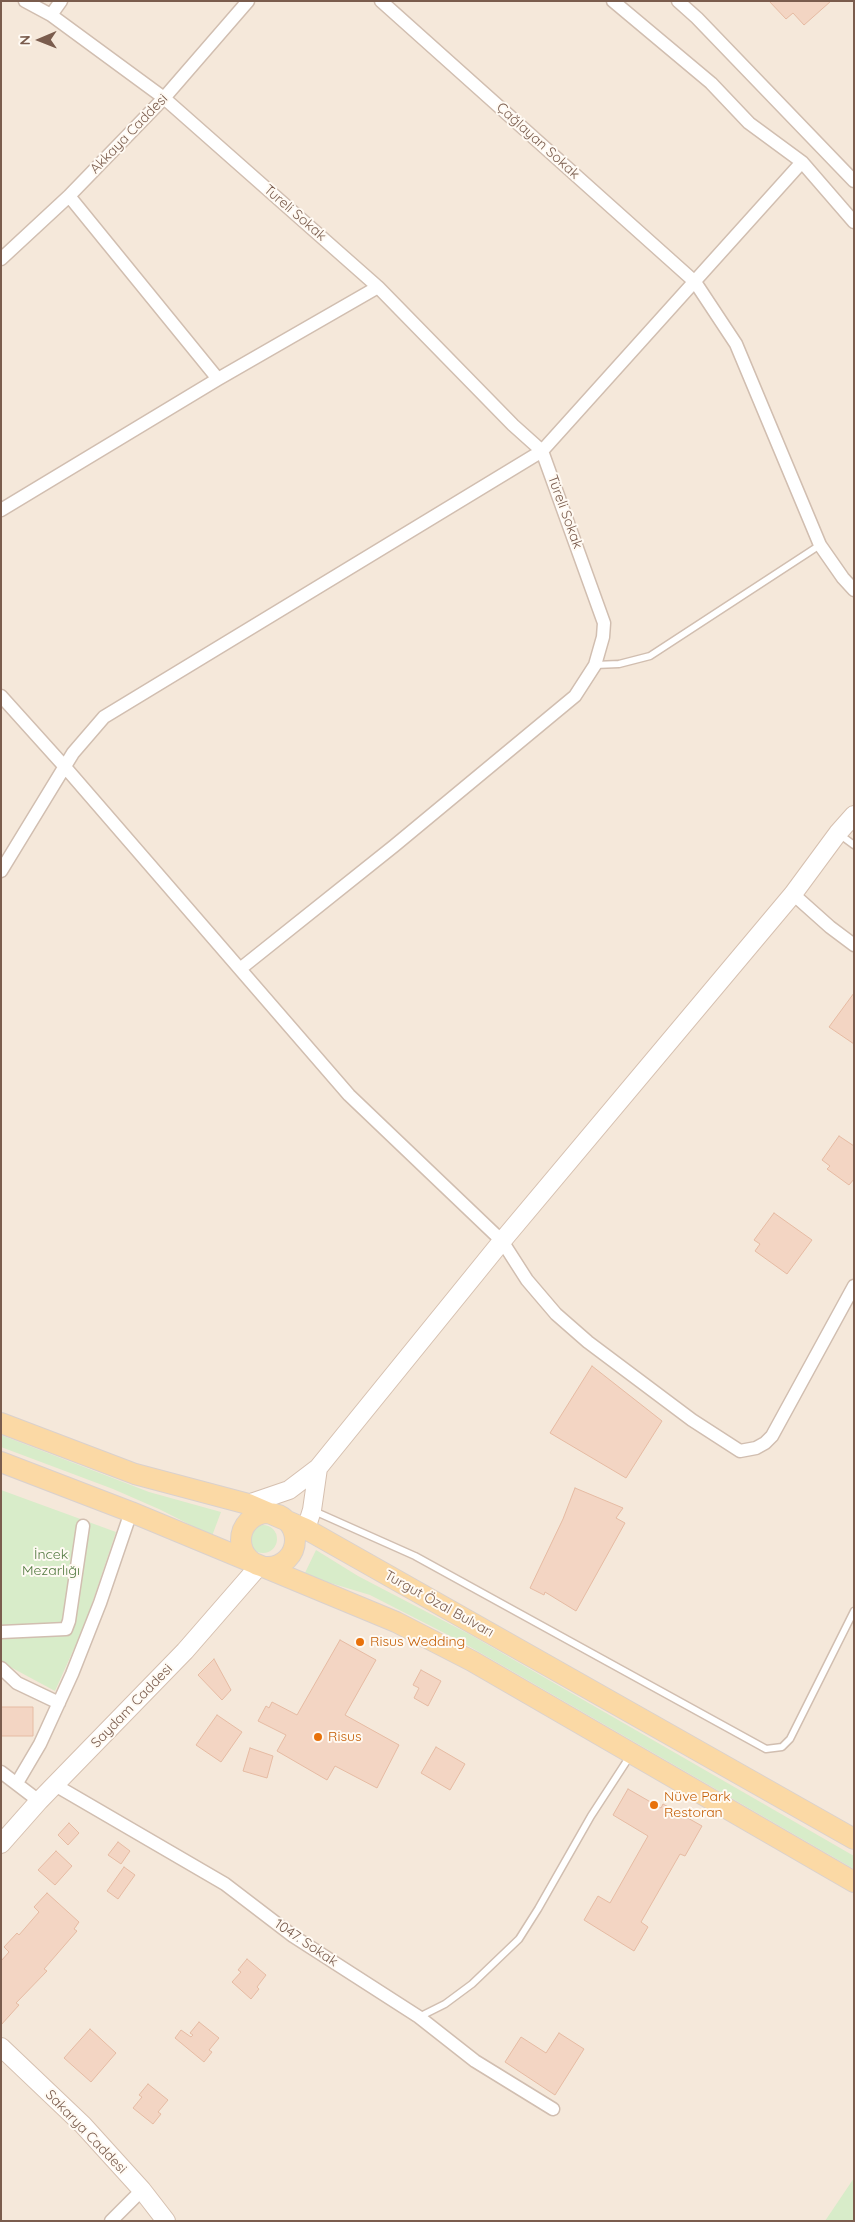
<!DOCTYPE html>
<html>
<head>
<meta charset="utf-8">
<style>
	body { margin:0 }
	#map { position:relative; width:855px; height:2222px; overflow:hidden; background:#fdf6ec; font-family:Quicksand,sans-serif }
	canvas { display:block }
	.frame { position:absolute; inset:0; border:2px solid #7a5c4d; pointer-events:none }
	.north { position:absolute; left:15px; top:15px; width:50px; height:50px; -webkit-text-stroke:4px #fffaf3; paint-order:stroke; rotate:269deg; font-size:14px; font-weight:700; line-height:20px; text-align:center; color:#7a5c4d }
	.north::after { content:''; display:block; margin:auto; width:18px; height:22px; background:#7a5c4d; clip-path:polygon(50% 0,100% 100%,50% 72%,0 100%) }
</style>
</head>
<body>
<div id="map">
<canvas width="855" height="2222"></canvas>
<div class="frame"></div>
<div class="north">N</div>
</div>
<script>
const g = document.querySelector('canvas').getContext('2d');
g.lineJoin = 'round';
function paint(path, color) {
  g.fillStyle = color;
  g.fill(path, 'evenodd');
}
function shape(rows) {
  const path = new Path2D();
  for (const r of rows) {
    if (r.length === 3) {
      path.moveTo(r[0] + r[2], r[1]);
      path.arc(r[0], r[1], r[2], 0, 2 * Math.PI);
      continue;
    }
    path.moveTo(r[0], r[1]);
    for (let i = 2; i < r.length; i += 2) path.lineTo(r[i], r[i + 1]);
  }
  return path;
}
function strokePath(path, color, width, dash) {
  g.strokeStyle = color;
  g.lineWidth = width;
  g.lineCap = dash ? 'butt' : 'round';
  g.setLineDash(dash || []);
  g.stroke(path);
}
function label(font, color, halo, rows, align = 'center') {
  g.font = font + ' Quicksand,sans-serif';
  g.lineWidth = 4;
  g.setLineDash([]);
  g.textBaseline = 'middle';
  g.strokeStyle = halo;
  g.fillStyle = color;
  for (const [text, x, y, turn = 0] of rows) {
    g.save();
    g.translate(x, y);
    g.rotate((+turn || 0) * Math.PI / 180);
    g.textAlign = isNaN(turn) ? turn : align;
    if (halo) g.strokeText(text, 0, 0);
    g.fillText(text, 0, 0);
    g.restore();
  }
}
const residential = shape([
	[1,1,854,1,854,2221,1,2221]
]);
const green = shape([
	[1,1435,149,1492,221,1512,212,1536,161,1510,113,1489,1,1447],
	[1,1490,116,1532,85,1624,55,1691,1,1662],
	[263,1539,14],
	[316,1550,358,1576,469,1634,854,1856,854,1869,460,1641,370,1595,304,1575],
	[854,2178,854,2221,825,2221]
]);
const building = shape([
	[769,1,831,1,804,25,793,13,786,19,769,1],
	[854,993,854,1044,829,1027,854,993],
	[839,1136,854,1146,854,1179,849,1185,827,1169,830,1166,822,1160,839,1136],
	[774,1213,812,1240,787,1274,755,1251,760,1244,754,1240,774,1213],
	[592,1366,662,1421,626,1478,550,1433,592,1366],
	[575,1488,623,1508,616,1518,625,1523,576,1611,545,1592,544,1595,530,1588,563,1519,575,1488],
	[340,1640,376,1660,345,1715,399,1745,377,1788,335,1766,327,1780,277,1751,286,1735,258,1721,266,1706,269,1708,272,1702,297,1715,340,1640],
	[214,1659,231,1690,222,1700,198,1675,214,1659],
	[421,1670,441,1681,428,1706,414,1698,419,1688,413,1685,421,1670],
	[1,1707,33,1707,33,1736,1,1736,1,1707],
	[217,1715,242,1732,221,1762,196,1745,217,1715],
	[436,1747,465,1764,450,1790,421,1773,436,1747],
	[250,1748,273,1756,267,1778,243,1771,250,1748],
	[628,1789,661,1808,663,1804,702,1826,685,1856,680,1854,641,1922,648,1927,634,1951,584,1920,598,1896,610,1903,648,1836,613,1815,628,1789],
	[69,1823,79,1833,68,1845,58,1835,69,1823],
	[118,1842,130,1851,121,1864,108,1855,118,1842],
	[56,1851,72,1866,55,1885,38,1870,56,1851],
	[124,1867,135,1875,118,1899,107,1891,124,1867],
	[47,1893,79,1922,74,1929,77,1931,44,1969,47,1971,16,2003,19,2005,1,2025,1,1961,9,1952,4,1947,17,1933,19,1935,39,1912,34,1907,47,1893],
	[247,1959,266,1975,257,1987,259,1989,251,1999,232,1982,241,1972,238,1970,247,1959],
	[199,2022,219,2038,209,2050,212,2052,204,2062,175,2038,181,2030,191,2037,193,2035,190,2033,199,2022],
	[90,2029,116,2053,91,2082,64,2058,90,2029],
	[559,2033,584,2049,555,2095,505,2062,521,2037,546,2053,559,2033],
	[148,2084,168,2100,158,2112,161,2114,153,2124,133,2108,142,2097,139,2095,148,2084]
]);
const lane = shape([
	[595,665,619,664,650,656,820,545],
	[839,834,854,845],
	[314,1511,415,1556,766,1749,782,1747,790,1739,854,1611],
	[419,2017,445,2004,472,1984,519,1939,538,1909,591,1816,630,1756]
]);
const street = shape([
	[25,1,51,15,164,98,378,287,513,425,542,451,604,623,603,637,595,665,575,696,394,846,240,969],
	[381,1,695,282,736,344,820,545,843,578,854,590],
	[613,1,711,83,749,123,802,162,854,222],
	[678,1,697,18,854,181],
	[51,15,61,1],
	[69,196,218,379],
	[1,259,69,196,164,98,248,1],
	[1,510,218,379,378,287],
	[1,696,65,767,349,1095,502,1241,527,1280,556,1314,588,1342,692,1420,740,1451,756,1448,765,1443,772,1436,854,1286],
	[1,871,73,753,104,717,542,451,802,162],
	[793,894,830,927,854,945],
	[1,1632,66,1629,69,1621,83,1526],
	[1,1668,17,1683,59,1703],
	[1,1772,39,1801],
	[17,1783,40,1744,72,1674,100,1603,131,1512],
	[55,1785,225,1884,293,1936,419,2017,475,2061,553,2109],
	[111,2221,142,2190]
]);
const secondary = shape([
	[248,1504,289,1490,318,1468,502,1241,793,894,838,833,854,815],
	[306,1529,312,1510,318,1468],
	[1,1844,39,1801,185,1651,259,1566],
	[1,2047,83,2125,142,2190,166,2221]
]);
const primary = shape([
	[1,1423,135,1474,248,1504,306,1529,854,1839],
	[1,1462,131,1512,396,1622,472,1661,854,1882],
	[268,1540,27]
]);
const markers = [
	[360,1642,5,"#e8710a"],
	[318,1737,5,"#e8710a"],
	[654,1805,5,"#e8710a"]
];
const streetNames = [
	["Akkaya Caddesi",129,134,-46],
	["Çağlayan Sokak",538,141,42],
	["Tureli Sokak",295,213,41],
	["Türeli Sokak",565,512,70],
	["Turgut Özal Bulvarı",439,1604,29],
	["Saydam Caddesi",132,1706,-46],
	["1047. Sokak",306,1943,34],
	["Sakarya Caddesi",86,2132,46]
];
const parkNames = [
	["İncek",51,1555],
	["Mezarlığı",51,1571]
];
const foodNames = [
	["Risus Wedding",370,1642],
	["Risus",328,1737],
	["Nüve Park",664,1797],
	["Restoran",664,1813]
];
paint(residential, '#f5e8da');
paint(green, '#d8ecc9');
paint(building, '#f3d5c3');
strokePath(building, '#e6bba3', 1);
strokePath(lane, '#d1beb0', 9);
strokePath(street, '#d1beb0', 15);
strokePath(secondary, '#d6c0b0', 20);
strokePath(primary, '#dad1cd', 22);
strokePath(lane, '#fff', 6);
strokePath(street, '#fff', 12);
strokePath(secondary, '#fff', 18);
strokePath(primary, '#fbd9a5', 20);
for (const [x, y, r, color] of markers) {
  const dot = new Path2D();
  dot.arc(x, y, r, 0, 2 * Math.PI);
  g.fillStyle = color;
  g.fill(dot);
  strokePath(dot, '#fffaf3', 2);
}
label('14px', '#7a5c4d', '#fffaf3', streetNames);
label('14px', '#537a41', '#fffaf3', parkNames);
label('14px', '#c56008', '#fffaf3', foodNames, 'left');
</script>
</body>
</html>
